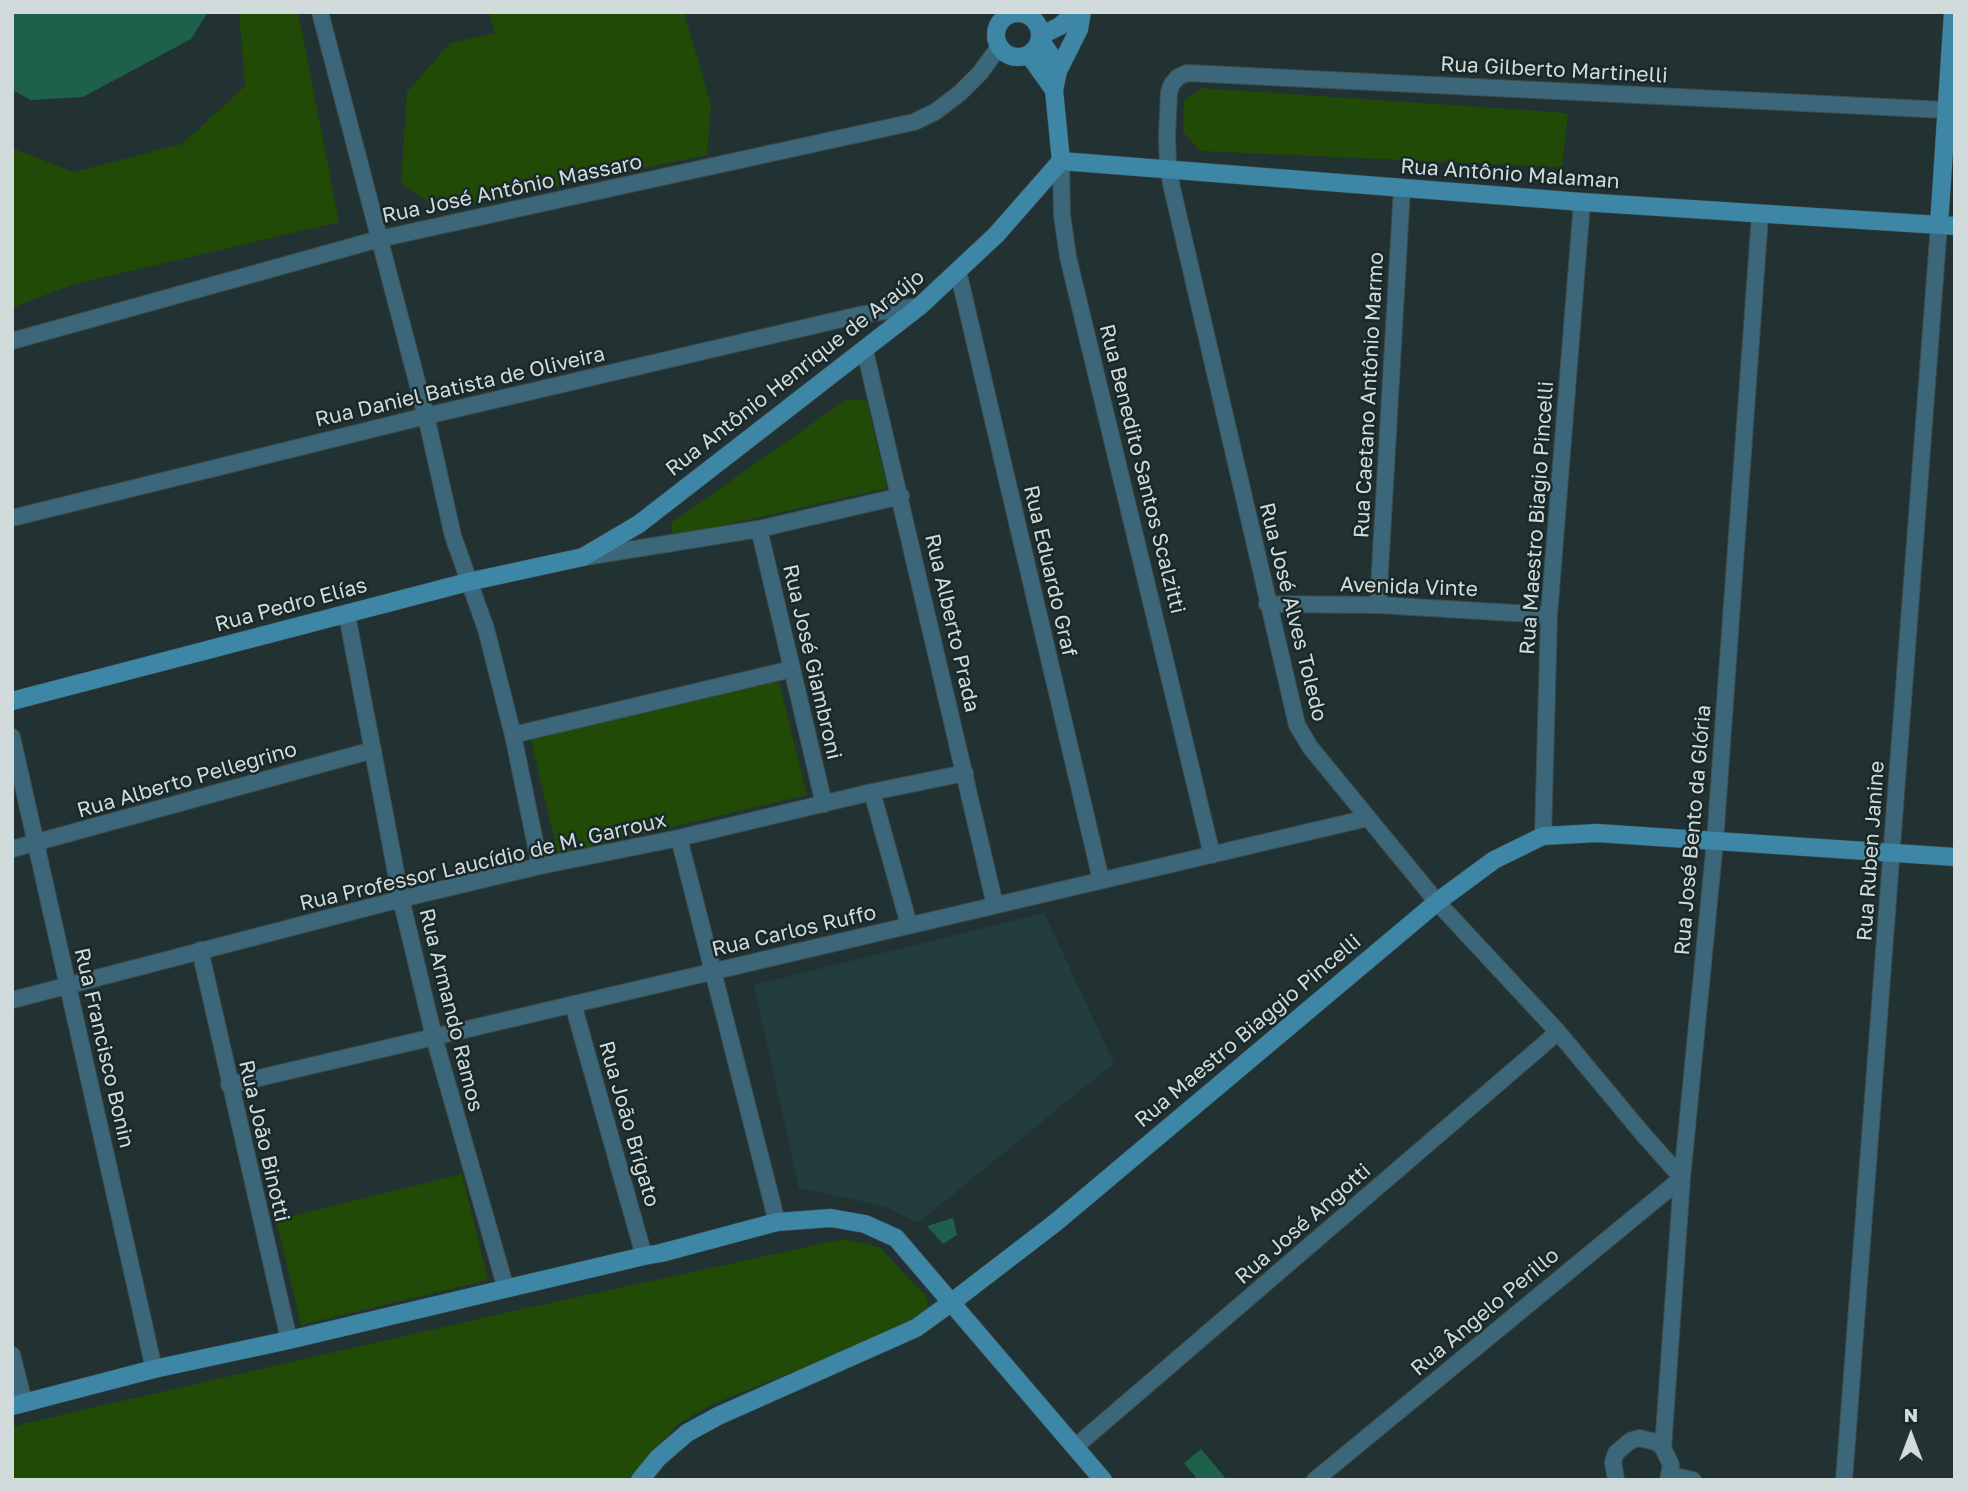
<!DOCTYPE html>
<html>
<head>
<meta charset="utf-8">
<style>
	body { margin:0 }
	#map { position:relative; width:1967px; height:1492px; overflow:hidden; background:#223232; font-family:"Golos Text",sans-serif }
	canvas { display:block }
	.frame { position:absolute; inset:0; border:14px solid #d1dbdb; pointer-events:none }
	.north { position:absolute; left:1876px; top:1401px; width:70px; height:70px; -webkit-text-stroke:5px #192829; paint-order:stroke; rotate:0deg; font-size:19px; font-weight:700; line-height:28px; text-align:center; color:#d1dbdb }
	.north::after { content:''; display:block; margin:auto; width:24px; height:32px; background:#d1dbdb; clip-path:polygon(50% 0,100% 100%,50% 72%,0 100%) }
</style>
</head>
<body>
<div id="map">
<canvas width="1967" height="1492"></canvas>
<div class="frame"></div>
<div class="north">N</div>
</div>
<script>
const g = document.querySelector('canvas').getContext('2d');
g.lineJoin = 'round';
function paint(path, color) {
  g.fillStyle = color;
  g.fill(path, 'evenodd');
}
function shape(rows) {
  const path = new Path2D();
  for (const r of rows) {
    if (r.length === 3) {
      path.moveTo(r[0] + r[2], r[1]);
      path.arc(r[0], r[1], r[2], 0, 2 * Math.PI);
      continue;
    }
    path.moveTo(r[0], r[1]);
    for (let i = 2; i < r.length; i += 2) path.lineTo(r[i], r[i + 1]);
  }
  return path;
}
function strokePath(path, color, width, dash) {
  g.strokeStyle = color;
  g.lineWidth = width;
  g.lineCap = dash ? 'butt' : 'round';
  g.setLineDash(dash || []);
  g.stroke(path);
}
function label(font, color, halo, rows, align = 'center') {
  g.font = font + ' "Golos Text",sans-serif';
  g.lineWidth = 5;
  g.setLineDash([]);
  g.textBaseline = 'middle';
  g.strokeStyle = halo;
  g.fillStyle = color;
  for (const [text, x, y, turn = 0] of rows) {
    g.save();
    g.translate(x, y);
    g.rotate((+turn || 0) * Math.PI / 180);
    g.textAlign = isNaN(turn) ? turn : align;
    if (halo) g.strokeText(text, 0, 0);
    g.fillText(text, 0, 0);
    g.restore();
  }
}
const built = shape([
	[1044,913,1114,1063,918,1223,884,1206,799,1188,754,985]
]);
const green = shape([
	[239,12,298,12,339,222,71,285,12,308,12,148,73,172,182,144,245,86],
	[489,12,684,12,711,105,707,155,439,210,401,183,407,92,450,43,495,33],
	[1201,88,1568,113,1562,167,1200,151,1183,132,1184,101],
	[847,399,867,401,887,488,673,537,671,523],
	[777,673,807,795,558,854,529,732],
	[462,1174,488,1280,301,1325,276,1220],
	[844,1239,879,1247,926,1296,929,1307,923,1319,711,1405,678,1424,627,1480,12,1480,12,1427,26,1423,513,1311]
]);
const building = shape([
	[12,12,208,12,191,39,83,97,31,100,12,90],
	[953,1218,957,1235,943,1244,927,1226],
	[1201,1449,1227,1480,1198,1480,1184,1463]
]);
const street = shape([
	[320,12,426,416,453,536,486,629,513,735,540,866],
	[1012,14,1013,12],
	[1061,161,1062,215,1068,257,1212,855],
	[958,271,1101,880],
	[12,341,379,239,914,122,935,112,960,93,980,73,999,47],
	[865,351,995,905],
	[12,518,426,416,859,315,920,306],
	[759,529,824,804],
	[585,557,759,529,901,496],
	[1267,604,1378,605,1549,615],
	[1378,605,1402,188],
	[347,615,401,899,434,1037,506,1289],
	[513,735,792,669],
	[12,737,154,1369],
	[872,792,909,925],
	[1543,836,1549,615,1582,202],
	[679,838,777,1222],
	[12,849,373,750],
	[200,950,289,1340],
	[12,1000,401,899,540,866,679,838,872,792,965,773],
	[573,1004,644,1256],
	[229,1085,1368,818],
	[12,1355,24,1402],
	[1075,1447,1558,1032],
	[1663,1448,1682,1178,1715,841,1760,215],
	[1670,1475,1693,1480],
	[1315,1480,1682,1178,1642,1133,1558,1032,1437,902,1310,747,1297,725,1172,188,1168,167,1167,136,1169,92,1172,84,1178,77,1187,73,1946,110],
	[1616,1480,1613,1462,1616,1453,1630,1441,1639,1438,1656,1442,1663,1448,1671,1465,1668,1480],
	[1844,1480,1939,225]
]);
const secondary = shape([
	[1018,35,22],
	[1040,36,1060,26,1075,12],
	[1040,40,1054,60,1058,71,1054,90,1061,161],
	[1029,55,1054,90],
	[1058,71,1079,29,1082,12],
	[1061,161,1582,202,1955,226],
	[1939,225,1953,12],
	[12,701,468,582,583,557,639,524,920,306,996,235,1061,161],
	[12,1406,154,1369,289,1340,644,1256,661,1253,777,1222,831,1218,865,1224,896,1238,1103,1480],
	[640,1480,658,1458,687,1433,718,1416,916,1328,952,1302,1055,1223,1437,902,1494,860,1543,836,1597,833,1955,857]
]);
const streetNames = [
	["Rua Gilberto Martinelli",1554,70,3],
	["Rua Antônio Malaman",1510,174,4],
	["Rua José Antônio Massaro",512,189,-12],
	["Rua Antônio Henrique de Araújo",795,373,-38],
	["Rua Daniel Batista de Oliveira",460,387,-13],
	["Rua Caetano Antônio Marmo",1369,395,-87],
	["Rua Benedito Santos Scalzitti",1142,469,76],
	["Rua Maestro Biagio Pincelli",1537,518,-86],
	["Rua Eduardo Graf",1050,571,77],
	["Avenida Vinte",1409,587,2],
	["Rua Pedro Elías",291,605,-15],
	["Rua José Alves Toledo",1293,612,76],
	["Rua Alberto Prada",952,623,77],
	["Rua José Giambroni",812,662,77],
	["Rua Alberto Pellegrino",187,780,-16],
	["Rua José Bento da Glória",1693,830,-85],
	["Rua Ruben Janine",1871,851,-86],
	["Rua Professor Laucídio de M. Garroux",483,862,-13],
	["Rua Carlos Ruffo",794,931,-13],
	["Rua Armando Ramos",451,1010,76],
	["Rua Maestro Biaggio Pincelli",1248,1031,-40],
	["Rua Francisco Bonin",104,1048,77],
	["Rua João Brigato",629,1124,74],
	["Rua João Binotti",264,1141,77],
	["Rua José Angotti",1303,1224,-41],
	["Rua Ângelo Perillo",1485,1312,-40]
];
paint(built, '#233c3d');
paint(green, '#204a05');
paint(building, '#1e614b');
strokePath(street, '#3e4d4d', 18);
strokePath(secondary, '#3e4d4d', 19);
strokePath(street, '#3c677b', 16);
strokePath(secondary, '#3e86a5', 18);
label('21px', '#d1dbdb', '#192829', streetNames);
</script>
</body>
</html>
